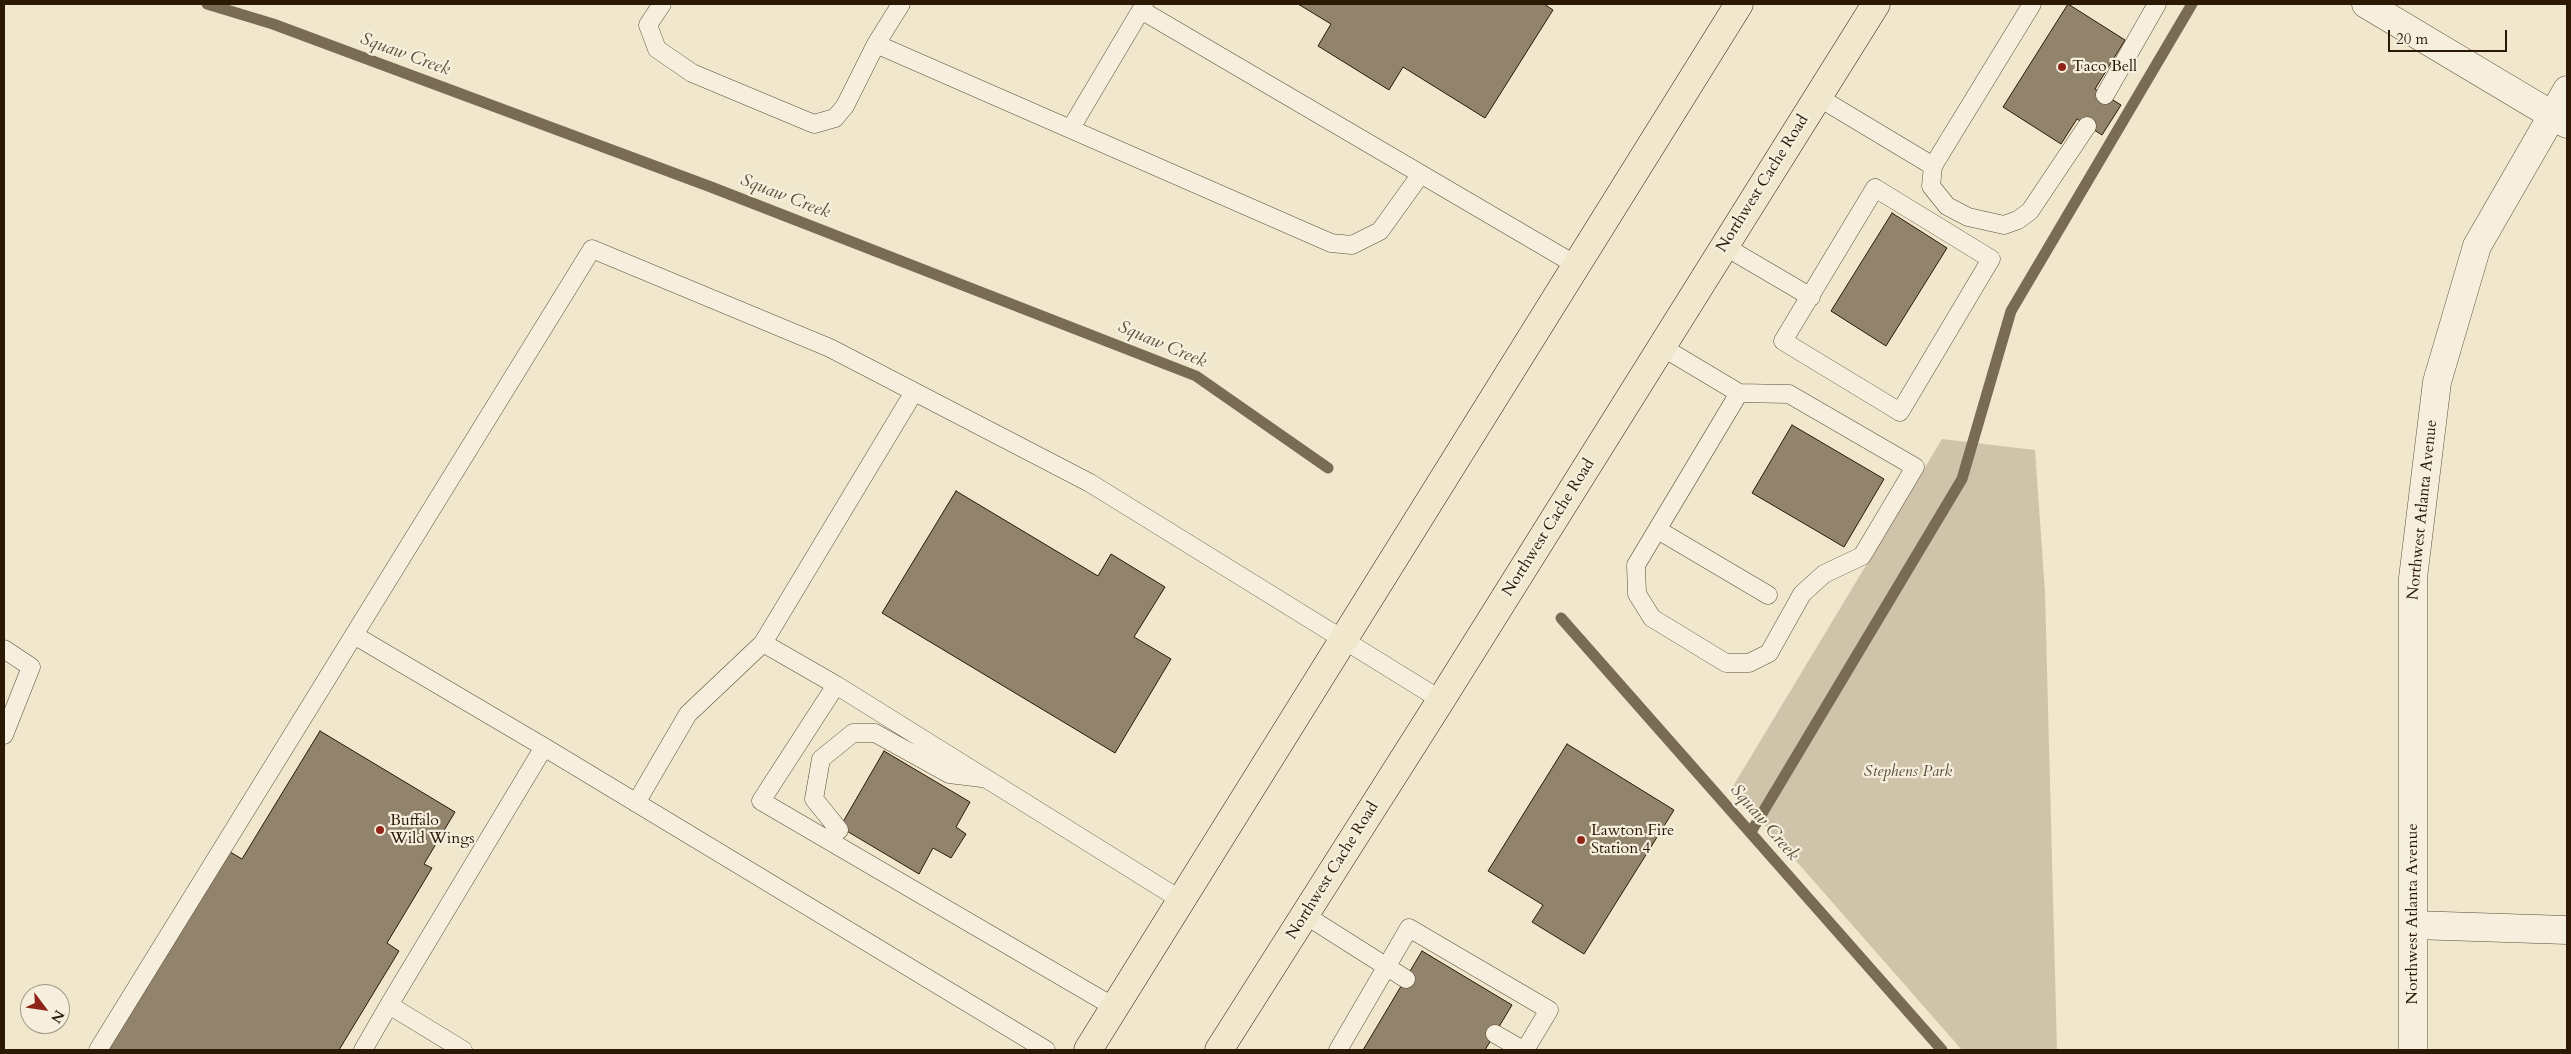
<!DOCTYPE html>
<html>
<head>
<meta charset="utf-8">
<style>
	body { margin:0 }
	#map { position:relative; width:2571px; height:1054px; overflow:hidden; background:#f1e7cc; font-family:Cardo,serif }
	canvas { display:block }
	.frame { position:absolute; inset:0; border:5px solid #2b1905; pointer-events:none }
	.north { position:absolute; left:20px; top:984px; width:50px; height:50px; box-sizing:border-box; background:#f6efde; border:1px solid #a59987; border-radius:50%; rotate:121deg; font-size:14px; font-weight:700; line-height:20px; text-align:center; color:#2b1905 }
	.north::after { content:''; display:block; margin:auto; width:18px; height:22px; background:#8f2418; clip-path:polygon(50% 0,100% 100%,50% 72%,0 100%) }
	.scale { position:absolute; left:2388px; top:30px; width:119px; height:22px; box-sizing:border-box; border:2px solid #2b1905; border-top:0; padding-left:6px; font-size:15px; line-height:18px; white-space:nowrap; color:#2b1905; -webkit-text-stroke:4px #f6efde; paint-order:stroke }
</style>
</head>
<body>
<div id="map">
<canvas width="2571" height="1054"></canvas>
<div class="frame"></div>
<div class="north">N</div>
<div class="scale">20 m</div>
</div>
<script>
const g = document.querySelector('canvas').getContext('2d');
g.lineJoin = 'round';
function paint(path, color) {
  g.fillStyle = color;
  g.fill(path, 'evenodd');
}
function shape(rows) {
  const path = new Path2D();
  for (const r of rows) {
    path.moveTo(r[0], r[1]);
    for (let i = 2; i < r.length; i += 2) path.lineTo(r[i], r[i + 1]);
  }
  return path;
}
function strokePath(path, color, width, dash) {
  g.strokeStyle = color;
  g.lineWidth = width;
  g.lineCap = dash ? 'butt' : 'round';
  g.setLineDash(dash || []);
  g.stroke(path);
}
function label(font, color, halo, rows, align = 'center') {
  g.font = font + ' Cardo,serif';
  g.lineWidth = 4.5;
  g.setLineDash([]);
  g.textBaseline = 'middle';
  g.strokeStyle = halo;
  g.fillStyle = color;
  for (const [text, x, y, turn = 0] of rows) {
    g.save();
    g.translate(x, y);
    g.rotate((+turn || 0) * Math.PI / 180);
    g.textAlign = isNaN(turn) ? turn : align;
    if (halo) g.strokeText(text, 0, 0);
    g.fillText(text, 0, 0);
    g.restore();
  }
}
const green = shape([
	[1942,439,2035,450,2045,592,2057,1050,1962,1050,1732,788]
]);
const stream = shape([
	[207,4,273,24,711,187,1196,376,1328,468],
	[1561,618,1942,1050],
	[1751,832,1962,479,2011,311,2192,4]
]);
const building = shape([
	[1298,4,1544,4,1553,10,1485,118,1403,67,1389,90,1318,46,1331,24,1298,4],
	[2068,4,2125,40,2095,89,2121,105,2102,135,2077,119,2061,144,2003,107,2068,4],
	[1892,213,1947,248,1886,346,1831,311,1892,213],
	[1792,425,1884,479,1844,547,1752,493,1792,425],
	[956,491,1098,576,1111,554,1165,587,1134,637,1171,659,1115,753,882,613,956,491],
	[320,731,455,812,424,864,432,868,387,943,399,951,339,1050,104,1050,225,849,242,859,320,731],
	[1567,744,1674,810,1584,954,1532,922,1543,905,1488,871,1567,744],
	[884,751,970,802,956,827,966,834,951,858,933,848,919,874,840,827,884,751],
	[1422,951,1512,1005,1485,1050,1363,1050,1422,951]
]);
const lane = shape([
	[662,4,648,25,657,49,692,73,814,124,835,118,845,106,876,44,1331,243,1352,245,1380,231,1421,174],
	[1144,4,1141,10,1576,265],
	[876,44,901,4],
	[2105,95,2157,4],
	[1818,97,1933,166,2032,4],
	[1071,128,1141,10],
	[1933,166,1931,186,1947,206,1968,217,2004,225,2018,220,2030,211,2087,126],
	[1875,188,1991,259,1900,412,1783,341,1875,188],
	[1724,246,1811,297],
	[1662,347,1739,393,1789,394,1915,467,1862,556,1824,574,1802,594,1769,653,1749,663,1726,663,1652,618,1637,594,1636,565,1739,393],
	[1658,530,1768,595],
	[354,635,544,747],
	[763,643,836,685],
	[4,649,31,667,4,735],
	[636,803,688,714,763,643,914,392],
	[839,830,814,799,821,759,853,733,875,733,949,774,982,778],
	[1305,915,1406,979],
	[389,1005,544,747,1046,1050],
	[1114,1007,761,801,836,685,1181,900],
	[1495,1034,1523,1050],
	[98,1050,592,249,830,348,1090,483,1441,700],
	[363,1050,389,1005,463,1050],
	[1338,1050,1409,928,1549,1010,1525,1050]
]);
const street = shape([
	[2366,4,2567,124],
	[2413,925,2567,930],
	[2413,1050,2413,578,2437,382,2477,246,2567,90]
]);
const primary = shape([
	[1088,1050,1739,4],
	[1219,1050,1441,700,1876,4]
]);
const markers = [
	[2062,67,5,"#8f2418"],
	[380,830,5,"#8f2418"],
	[1581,840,5,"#8f2418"]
];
const poiNames = [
	["Taco Bell",2072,67],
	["Buffalo",390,821],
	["Wild Wings",390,839],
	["Lawton Fire",1591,831],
	["Station 4",1591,849]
];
const streetNames = [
	["Northwest Cache Road",1763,184,-58],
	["Northwest Atlanta Avenue",2423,510,-84],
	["Northwest Cache Road",1549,528,-58],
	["Northwest Cache Road",1333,871,-58],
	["Northwest Atlanta Avenue",2413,914,-90]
];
const parkNames = [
	["Stephens Park",1908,772]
];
const waterNames = [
	["Squaw Creek",405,55,20],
	["Squaw Creek",785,197,21],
	["Squaw Creek",1162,345,23],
	["Squaw Creek",1764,823,49]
];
paint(green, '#cfc4aa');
strokePath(stream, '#7a6b54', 11);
paint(building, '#92846c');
strokePath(building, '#2b1905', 1);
strokePath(lane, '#5c4c37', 19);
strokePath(street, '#5c4c37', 29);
strokePath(primary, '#2b1905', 29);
strokePath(lane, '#f6efde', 18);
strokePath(street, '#f6efde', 28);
strokePath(primary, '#f1e7cc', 28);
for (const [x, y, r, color] of markers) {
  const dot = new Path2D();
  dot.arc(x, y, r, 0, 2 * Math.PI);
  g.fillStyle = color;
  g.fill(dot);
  strokePath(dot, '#f6efde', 2);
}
label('16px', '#2b1905', '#f6efde', poiNames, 'left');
label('16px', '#2b1905', '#f6efde', streetNames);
label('italic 16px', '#5c4c37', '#f6efde', parkNames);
label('italic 18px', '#5f4f39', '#f6efde', waterNames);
</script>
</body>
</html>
